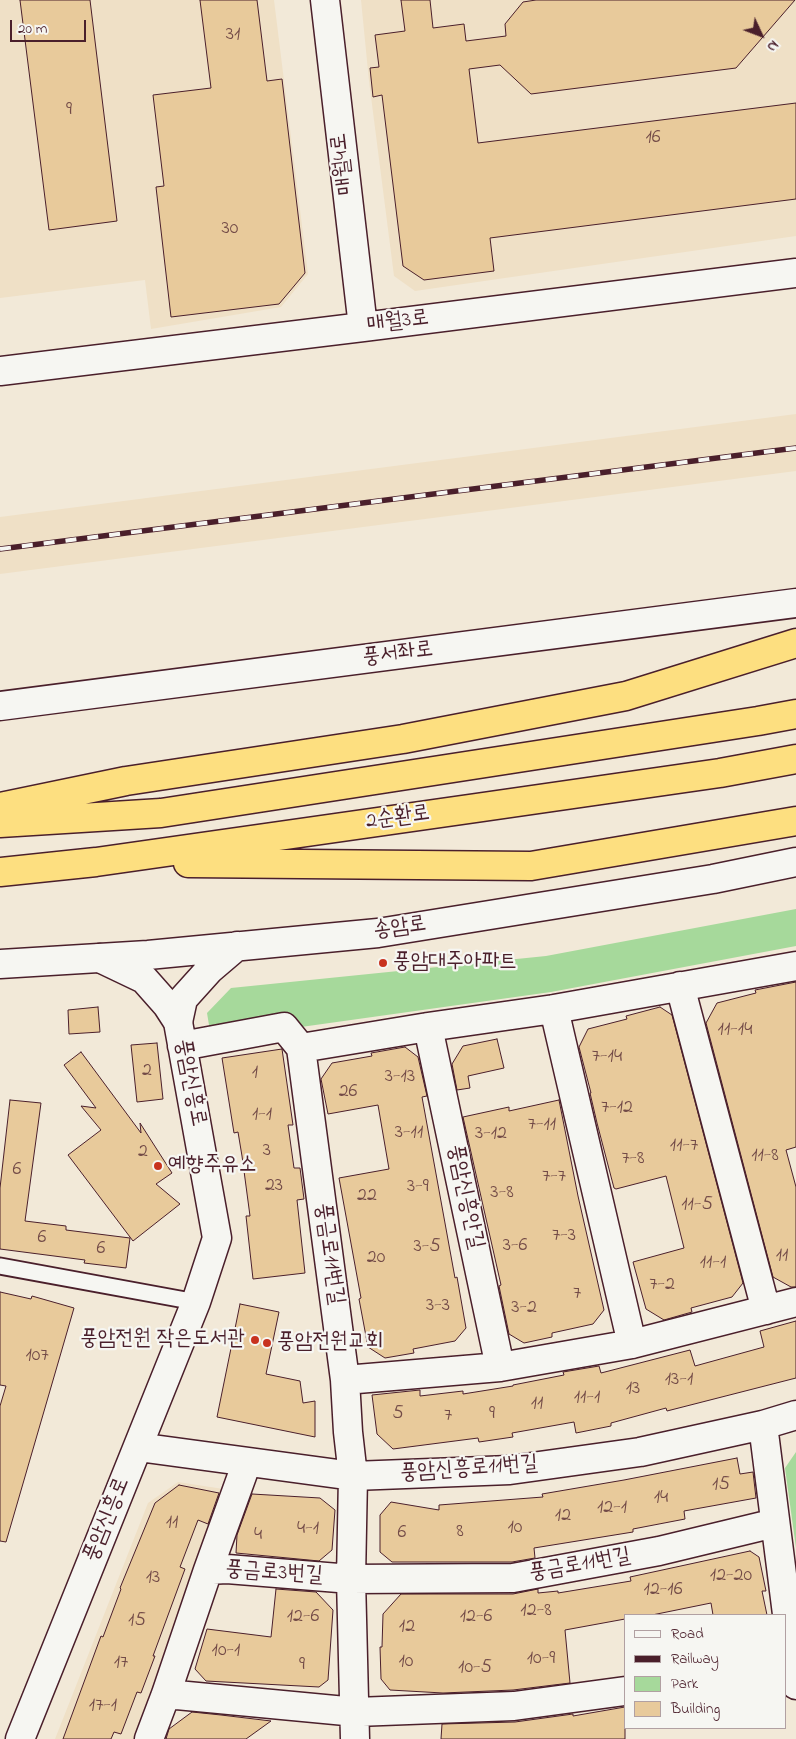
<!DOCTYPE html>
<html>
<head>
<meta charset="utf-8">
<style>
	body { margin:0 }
	#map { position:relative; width:796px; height:1739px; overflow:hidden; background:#f2e9d8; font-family:"Indie Flower",sans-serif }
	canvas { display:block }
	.legend { position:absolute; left:624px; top:1614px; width:162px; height:115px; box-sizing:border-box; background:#f6f6f2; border:1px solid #b1a0a2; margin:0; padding:6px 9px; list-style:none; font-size:15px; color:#4a1f2b }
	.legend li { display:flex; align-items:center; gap:10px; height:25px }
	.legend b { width:25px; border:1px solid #b1a0a2 }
	.north { position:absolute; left:736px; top:10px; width:50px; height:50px; -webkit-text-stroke:4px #f6f6f2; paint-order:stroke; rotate:133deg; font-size:14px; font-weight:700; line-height:20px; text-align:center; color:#4a1f2b }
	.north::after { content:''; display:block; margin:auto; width:18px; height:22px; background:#4a1f2b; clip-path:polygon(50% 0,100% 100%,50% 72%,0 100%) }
	.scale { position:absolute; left:10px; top:20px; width:76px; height:22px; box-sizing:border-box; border:2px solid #4a1f2b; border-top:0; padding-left:6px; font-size:15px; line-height:18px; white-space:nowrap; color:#4a1f2b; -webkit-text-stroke:4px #f6f6f2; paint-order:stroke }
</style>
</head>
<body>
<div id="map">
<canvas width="796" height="1739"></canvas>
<ul class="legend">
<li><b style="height:6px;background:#f6f6f2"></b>Road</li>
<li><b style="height:6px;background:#4a1f2b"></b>Railway</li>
<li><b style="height:14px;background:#a6d99b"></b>Park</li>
<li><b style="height:14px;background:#e8ca9b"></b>Building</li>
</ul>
<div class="north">N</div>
<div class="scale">20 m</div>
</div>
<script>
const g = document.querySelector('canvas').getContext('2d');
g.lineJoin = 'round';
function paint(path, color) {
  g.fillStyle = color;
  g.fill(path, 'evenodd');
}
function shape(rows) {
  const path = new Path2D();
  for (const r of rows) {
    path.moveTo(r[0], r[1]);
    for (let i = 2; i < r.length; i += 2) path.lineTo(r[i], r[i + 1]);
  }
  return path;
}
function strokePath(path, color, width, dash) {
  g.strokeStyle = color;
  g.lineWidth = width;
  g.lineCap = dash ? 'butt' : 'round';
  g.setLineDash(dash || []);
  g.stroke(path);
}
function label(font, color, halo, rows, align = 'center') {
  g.font = font + ' "Indie Flower","Poor Story",sans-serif';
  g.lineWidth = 4.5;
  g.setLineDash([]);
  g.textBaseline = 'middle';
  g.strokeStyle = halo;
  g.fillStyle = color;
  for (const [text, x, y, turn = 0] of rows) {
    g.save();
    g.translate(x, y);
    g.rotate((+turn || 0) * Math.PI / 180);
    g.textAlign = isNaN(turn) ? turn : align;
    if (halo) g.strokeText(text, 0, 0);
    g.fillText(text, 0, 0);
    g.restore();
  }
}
const built = shape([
	[0,0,274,0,308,274,281,307,151,329,145,280,0,298],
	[361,0,796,0,796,236,415,291,394,276,369,81],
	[796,414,796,471,0,574,0,517],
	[178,1482,230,1490,138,1739,55,1739,148,1503]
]);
const green = shape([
	[796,909,796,946,551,992,301,1027,210,1031,207,1013,231,988,546,956],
	[796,1452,796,1548,785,1468]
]);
const building = shape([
	[20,0,90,0,117,221,49,230,20,0],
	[200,0,257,0,267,81,282,79,305,273,279,304,171,317,156,187,164,186,153,95,211,88,200,0],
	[401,0,430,0,433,28,464,24,466,41,506,36,505,24,523,2,536,0,795,0,736,68,531,94,500,65,469,69,478,143,796,103,796,199,490,238,494,271,424,280,403,266,382,95,373,97,370,68,379,67,375,35,405,31,401,0],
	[796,982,796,1147,786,1150,796,1187,796,1287,791,1287,773,1277,706,1023,717,1003,756,993,755,990,796,982],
	[98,1007,100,1032,69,1034,68,1010,98,1007],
	[660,1007,672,1015,743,1283,732,1297,691,1308,692,1312,664,1320,646,1309,633,1262,684,1248,666,1176,616,1189,614,1188,597,1123,590,1093,591,1093,579,1047,588,1029,627,1019,626,1016,660,1007],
	[497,1039,504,1068,468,1076,470,1088,457,1090,452,1064,463,1046,497,1039],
	[157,1043,163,1099,137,1102,131,1045,157,1043],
	[405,1047,418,1057,427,1096,422,1097,455,1278,457,1277,466,1328,455,1341,413,1349,414,1353,385,1358,368,1347,359,1299,361,1298,339,1178,389,1169,378,1105,328,1114,321,1079,332,1063,372,1056,371,1053,405,1047],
	[282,1049,293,1125,288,1125,294,1168,300,1168,304,1199,297,1200,305,1273,253,1279,246,1216,250,1216,242,1156,238,1132,234,1133,222,1058,282,1049],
	[81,1052,141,1133,140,1123,172,1173,156,1184,180,1204,133,1241,68,1155,101,1130,81,1106,96,1108,64,1065,81,1052],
	[10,1100,41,1103,25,1221,66,1226,66,1230,130,1238,126,1268,84,1263,85,1260,0,1249,0,1188,10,1100],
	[559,1100,578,1196,604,1310,593,1324,552,1333,552,1337,524,1343,509,1334,499,1286,501,1285,463,1117,509,1107,509,1111,559,1100],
	[0,1292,31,1299,32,1296,74,1308,6,1542,0,1541,0,1406,6,1386,0,1385,0,1292],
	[240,1304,279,1312,266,1374,300,1381,303,1403,315,1401,315,1437,217,1417,240,1304],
	[796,1321,796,1378,667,1411,666,1408,611,1423,611,1426,576,1433,574,1422,512,1433,513,1437,479,1442,478,1438,393,1449,377,1434,372,1395,420,1390,420,1396,463,1391,463,1394,513,1386,513,1385,564,1375,563,1372,599,1366,601,1373,690,1350,695,1366,764,1347,760,1331,796,1321],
	[737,1458,740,1474,753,1472,756,1498,684,1511,685,1519,633,1529,633,1532,534,1548,535,1558,512,1562,392,1562,380,1552,380,1515,391,1502,439,1510,439,1505,543,1497,542,1494,624,1480,737,1458],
	[179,1485,219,1493,208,1524,198,1520,180,1567,185,1569,153,1656,155,1656,141,1693,137,1692,121,1734,114,1732,111,1739,63,1739,101,1636,103,1637,121,1589,120,1588,155,1503,179,1485],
	[252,1494,320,1498,335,1510,332,1550,319,1561,236,1553,237,1535,252,1494],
	[750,1551,759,1557,766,1591,762,1591,767,1615,713,1615,711,1603,652,1615,625,1615,625,1619,565,1630,570,1683,513,1690,443,1693,390,1690,381,1679,380,1647,382,1647,383,1614,401,1594,513,1594,538,1589,538,1593,558,1591,558,1593,631,1581,630,1577,750,1551],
	[276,1589,316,1592,333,1610,328,1680,319,1687,206,1681,195,1669,207,1629,271,1637,276,1589],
	[625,1707,625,1739,441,1739,442,1724,515,1722,573,1714,573,1716,625,1707],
	[192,1712,221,1715,271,1721,246,1739,166,1739,169,1729,192,1712]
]);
const lane = shape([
	[0,1266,196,1302]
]);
const street = shape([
	[680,986,766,1310],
	[554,1009,632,1344],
	[428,1027,500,1367],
	[182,1046,284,1027,301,1048],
	[301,1048,345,1380,348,1432,353,1476,351,1579,355,1739],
	[301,1048,428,1027,554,1009,796,966],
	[345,1380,500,1367,632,1344,796,1302],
	[763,1425,796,1685],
	[138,1447,353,1476,510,1470,640,1452,763,1425,796,1415],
	[208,1570,247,1462],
	[166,1694,356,1712,514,1706,625,1691],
	[20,1739,196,1302,217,1238,178,1022,167,1005,144,979,100,958],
	[149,1739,166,1694,208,1570,227,1569,351,1579,513,1578,659,1551,775,1523]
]);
const secondary = shape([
	[325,0,363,327],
	[0,371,363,327,796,273],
	[0,706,796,603],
	[0,964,148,955,378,933,713,879,796,862],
	[178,1022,183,999,210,969,237,946]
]);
const highway = shape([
	[0,807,126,781,403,739,626,696,796,643],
	[0,823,161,813,758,721,796,714],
	[188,863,531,866,796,821],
	[0,872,96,862,476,808,720,773,796,759]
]);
const rail = shape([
	[0,549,796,448]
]);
const markers = [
	[383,963,5,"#c8321e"],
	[158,1166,5,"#c8321e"],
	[255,1340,5,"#c8321e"],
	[267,1343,5,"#c8321e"]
];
const numberNames = [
	["31",233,36],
	["9",69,111],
	["16",653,139],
	["30",230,230],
	["11-14",735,1031],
	["7-14",607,1058],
	["2",147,1072],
	["1",255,1074],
	["3-13",400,1078],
	["26",348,1093],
	["7-12",617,1109],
	["1-1",262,1116],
	["7-11",542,1126],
	["3-11",409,1134],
	["3-12",491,1135],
	["11-7",684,1147],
	["3",267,1152],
	["2",143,1153],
	["11-8",765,1157],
	["7-8",633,1160],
	["6",17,1171],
	["7-7",554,1178],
	["23",274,1187],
	["3-9",418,1188],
	["3-8",502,1194],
	["22",367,1197],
	["11-5",697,1206],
	["7-3",564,1237],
	["6",42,1239],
	["3-6",515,1247],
	["3-5",427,1248],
	["6",101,1250],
	["11",782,1257],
	["20",376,1259],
	["11-1",713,1264],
	["7-2",662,1286],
	["7",577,1295],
	["3-3",438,1307],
	["3-2",524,1309],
	["107",37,1357],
	["13-1",679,1381],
	["13",633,1390],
	["11-1",587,1399],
	["11",537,1405],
	["5",398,1415],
	["9",492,1415],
	["7",448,1417],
	["15",721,1486],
	["14",661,1499],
	["12-1",612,1509],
	["12",563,1517],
	["11",172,1524],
	["10",515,1529],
	["4-1",308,1530],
	["8",460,1533],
	["6",402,1534],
	["4",258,1536],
	["12-20",731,1577],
	["13",153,1579],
	["12-16",663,1591],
	["12-8",536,1612],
	["12-6",303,1618],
	["12-6",476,1618],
	["15",137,1622],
	["12",407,1628],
	["10-1",226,1652],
	["10-9",541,1660],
	["10",406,1663],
	["17",121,1664],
	["9",302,1666],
	["10-5",475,1669],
	["17-1",103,1707]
];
const streetNames = [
	["매월4로",344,164,-97],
	["매월3로",398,323,-7],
	["풍서좌로",398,655,-7],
	["2순환로",398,819,-8],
	["송암로",400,929,-8],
	["풍암신흥로",189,1083,79],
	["풍암신흥안길",464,1197,78],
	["풍금로11번길",328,1254,82],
	["풍암신흥로11번길",469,1470,-4],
	["풍암신흥로",108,1520,-68],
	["풍금로11번길",580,1566,-10],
	["풍금로3번길",274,1574,4]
];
const poiNames = [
	["풍암대주아파트",393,963],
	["예향주유소",168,1166],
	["풍암전원 작은도서관",245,1340,"right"],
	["풍암전원교회",277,1343]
];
paint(built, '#efe0c6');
paint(green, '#a6d99b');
paint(building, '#e8ca9b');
strokePath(building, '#4a1f2b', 1);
strokePath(lane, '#4a1f2b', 19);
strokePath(street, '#4a1f2b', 31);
strokePath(secondary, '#4a1f2b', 31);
strokePath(highway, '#4a1f2b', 31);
strokePath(lane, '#f6f6f2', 15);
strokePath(street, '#f6f6f2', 28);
strokePath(secondary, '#f6f6f2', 28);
strokePath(highway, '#fddf80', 28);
strokePath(rail, '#4a1f2b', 5.5);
strokePath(rail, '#f6f6f2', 4, [11]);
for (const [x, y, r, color] of markers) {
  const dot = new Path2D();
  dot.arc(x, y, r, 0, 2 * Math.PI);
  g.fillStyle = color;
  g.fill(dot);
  strokePath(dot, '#f6f6f2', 2);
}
label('20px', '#724a47', null, numberNames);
label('22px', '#4a1f2b', '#f6f6f2', streetNames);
label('22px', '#4a1f2b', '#f6f6f2', poiNames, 'left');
</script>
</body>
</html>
